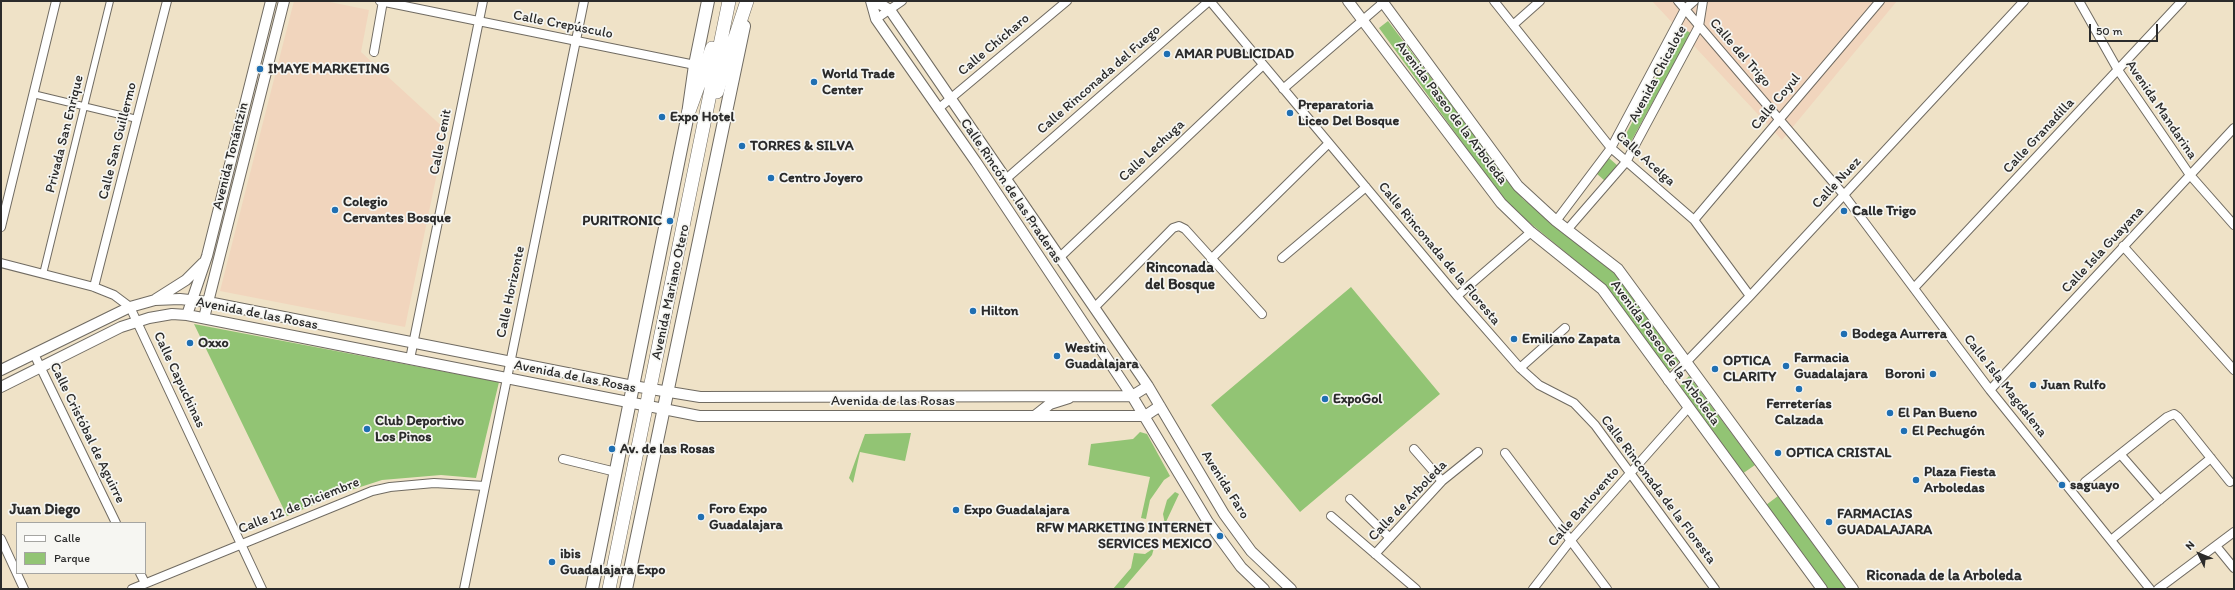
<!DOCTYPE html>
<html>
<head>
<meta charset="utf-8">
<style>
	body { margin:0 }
	#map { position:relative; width:2235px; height:590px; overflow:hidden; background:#efe2c7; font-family:Itim,sans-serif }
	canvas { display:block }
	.frame { position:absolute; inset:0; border:2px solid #2b2b2b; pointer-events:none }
	.legend { position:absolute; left:16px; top:522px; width:130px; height:52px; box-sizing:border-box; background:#f6f6f2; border:1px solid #a5a5a2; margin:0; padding:5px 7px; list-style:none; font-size:12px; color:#2b2b2b }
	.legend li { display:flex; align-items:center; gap:8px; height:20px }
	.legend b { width:20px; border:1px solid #a5a5a2 }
	.north { position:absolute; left:2179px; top:534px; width:40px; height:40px; -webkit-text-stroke:3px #f6f6f2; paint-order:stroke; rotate:313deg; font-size:11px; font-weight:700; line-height:16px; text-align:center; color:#2b2b2b }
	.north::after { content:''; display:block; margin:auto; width:14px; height:18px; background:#2b2b2b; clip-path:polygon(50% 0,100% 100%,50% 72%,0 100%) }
	.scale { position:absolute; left:2089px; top:24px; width:69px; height:18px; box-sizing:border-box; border:2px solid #2b2b2b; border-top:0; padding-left:5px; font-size:12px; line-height:14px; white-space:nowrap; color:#2b2b2b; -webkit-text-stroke:3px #f6f6f2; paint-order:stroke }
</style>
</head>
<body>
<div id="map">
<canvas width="2235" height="590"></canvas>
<div class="frame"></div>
<ul class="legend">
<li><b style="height:5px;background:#fff"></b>Calle</li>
<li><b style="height:11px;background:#92c474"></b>Parque</li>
</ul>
<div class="north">N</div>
<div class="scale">50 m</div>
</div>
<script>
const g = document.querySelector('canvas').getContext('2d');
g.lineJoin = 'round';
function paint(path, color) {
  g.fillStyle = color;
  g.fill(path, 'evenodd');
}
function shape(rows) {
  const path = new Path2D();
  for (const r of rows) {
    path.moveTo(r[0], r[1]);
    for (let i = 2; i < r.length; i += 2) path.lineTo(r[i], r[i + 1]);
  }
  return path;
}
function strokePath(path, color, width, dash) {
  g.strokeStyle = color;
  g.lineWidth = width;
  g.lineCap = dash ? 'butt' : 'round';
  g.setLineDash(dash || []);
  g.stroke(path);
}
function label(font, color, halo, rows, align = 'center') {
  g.font = font + ' Itim,sans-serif';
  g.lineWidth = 3.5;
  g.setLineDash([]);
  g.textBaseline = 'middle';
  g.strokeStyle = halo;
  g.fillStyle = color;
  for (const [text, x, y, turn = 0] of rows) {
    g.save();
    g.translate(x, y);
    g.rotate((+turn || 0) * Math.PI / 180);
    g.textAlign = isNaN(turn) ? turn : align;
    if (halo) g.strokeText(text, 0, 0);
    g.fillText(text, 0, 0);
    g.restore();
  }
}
const built = shape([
	[294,1,325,1,369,10,361,52,446,130,405,327,220,291],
	[1652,1,1897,1,1782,140]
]);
const green = shape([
	[1388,21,1523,199,1616,274,1679,361,1668,372,1605,285,1507,204,1379,28],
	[1683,29,1691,33,1628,147,1621,143],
	[1609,158,1618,166,1605,181,1596,173],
	[1351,287,1440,394,1300,512,1211,405],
	[194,324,499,382,476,478,441,475,382,480,342,493,287,516],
	[1689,376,1755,465,1742,474,1679,387],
	[1140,432,1147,434,1170,476,1164,480,1150,500,1146,519,1141,518,1150,477,1088,465,1091,444,1133,439],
	[911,433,905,461,860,452,853,483,849,478,865,434],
	[1175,492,1179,494,1165,524,1163,514,1167,500],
	[1778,496,1846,589,1828,589,1766,505],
	[1154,548,1152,555,1123,589,1113,589,1131,568,1134,553,1145,554]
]);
const pedestrian = shape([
	[33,94,137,119],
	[43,274,110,1]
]);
const minor = shape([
	[380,1,695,65],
	[1210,1,1457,296,1520,368,1539,385,1574,403,1595,425,1715,589],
	[1494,1,1611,148,1694,220,1750,296],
	[1678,1,1844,195,1990,390,2150,589],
	[2079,1,2118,70,2190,175,2234,225],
	[876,19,902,1],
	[1513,25,1540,1],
	[374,52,383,1],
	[1283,89,1385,1],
	[938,109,1067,1],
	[1006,179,1209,1],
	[1694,220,1880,1],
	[1556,221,1611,148,1685,9,1694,1],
	[1,227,56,1],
	[1567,230,1626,162,1699,26,1703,1],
	[2123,246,2234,370],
	[1060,257,1263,65],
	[1282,258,1366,187],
	[1211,259,1329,143],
	[1,263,94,287,114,295,130,307,262,589],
	[94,287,167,1],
	[1914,288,2182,1],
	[1457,296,1531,232],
	[1094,308,1173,228,1179,226,1185,229,1262,314],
	[34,354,116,523],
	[410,359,483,1],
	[1520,368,1565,328],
	[1668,381,1750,296,2024,1],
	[1990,390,2234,128],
	[1414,449,1442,481],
	[1505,453,1607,589],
	[2121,455,2160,500],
	[563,459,616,472],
	[2085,482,2167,417,2174,414,2178,417,2230,482],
	[1350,499,1390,538],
	[1331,516,1416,589],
	[1,539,24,589],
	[2111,540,2211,458],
	[2216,546,2234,568],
	[1375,554,1442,481,1478,452],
	[140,573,145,583],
	[132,589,372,491,390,487,434,483,485,486],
	[464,589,584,1],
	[1533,589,1571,540,1688,408],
	[2158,589,2234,532]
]);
const tertiary = shape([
	[871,1,876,19,976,162,1132,396,1208,522,1241,567,1264,589],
	[875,1,890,10,1148,386,1224,514,1251,551,1291,589],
	[1348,1,1501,203,1531,232,1602,289,1822,589],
	[1382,1,1518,186,1556,221,1618,269,1853,589],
	[156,299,186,280,203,263],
	[187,315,207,256,271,1],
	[204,318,284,1],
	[1,370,130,307,155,300,180,299,208,302,633,386,700,397,1132,396,1148,386],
	[1,387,121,327,149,318,172,314,187,315,699,416,1145,416,1160,406],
	[1036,415,1050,404,1069,398]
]);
const secondary = shape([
	[592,589,688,114,695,65,708,1],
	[626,589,744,26]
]);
const primary = shape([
	[717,92,747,1],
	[688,114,712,48],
	[609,589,729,1]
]);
const markers = [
	[1167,54,4,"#1f6fb2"],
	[260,69,4,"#1f6fb2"],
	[814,82,4,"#1f6fb2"],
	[1290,113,4,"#1f6fb2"],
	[662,117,4,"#1f6fb2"],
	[742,146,4,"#1f6fb2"],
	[771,178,4,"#1f6fb2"],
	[335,210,4,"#1f6fb2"],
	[1844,211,4,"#1f6fb2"],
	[670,221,4,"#1f6fb2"],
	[973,311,4,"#1f6fb2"],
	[1844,334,4,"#1f6fb2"],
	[1514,339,4,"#1f6fb2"],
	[190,343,4,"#1f6fb2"],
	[1057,356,4,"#1f6fb2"],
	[1786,366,4,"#1f6fb2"],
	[1715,369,4,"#1f6fb2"],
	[1933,374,4,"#1f6fb2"],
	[2033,385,4,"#1f6fb2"],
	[1799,389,4,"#1f6fb2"],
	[1325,399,4,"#1f6fb2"],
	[1890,413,4,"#1f6fb2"],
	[367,429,4,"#1f6fb2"],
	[1904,431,4,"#1f6fb2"],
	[612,449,4,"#1f6fb2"],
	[1778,453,4,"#1f6fb2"],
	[1916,480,4,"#1f6fb2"],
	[2062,485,4,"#1f6fb2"],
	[956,510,4,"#1f6fb2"],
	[701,517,4,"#1f6fb2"],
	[1829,522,4,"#1f6fb2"],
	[1220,536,4,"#1f6fb2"],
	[552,562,4,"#1f6fb2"]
];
const streetNames = [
	["Calle Crepúsculo",563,25,11],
	["Calle Chícharo",994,45,-40],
	["Calle del Trigo",1740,53,49],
	["Avenida Chicalote",1658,74,-62],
	["Calle Rinconada del Fuego",1099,80,-41],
	["Calle Coyul",1776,102,-50],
	["Avenida Mandarina",2161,110,56],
	["Avenida Paseo de la Arboleda",1451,113,53],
	["Privada San Enrique",65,134,-76],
	["Calle Granadilla",2039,136,-47],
	["Calle San Guillermo",118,141,-76],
	["Calle Cenit",441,142,-79],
	["Calle Lechuga",1152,151,-43],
	["Avenida Tonántzin",231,156,-76],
	["Calle Acelga",1645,159,42],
	["Calle Nuez",1837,183,-47],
	["Calle Rincón de las Praderas",1011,191,56],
	["Calle Isla Guayana",2103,250,-47],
	["Calle Rinconada de la Floresta",1439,254,50],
	["Calle Horizonte",511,292,-78],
	["Avenida Mariano Otero",671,292,-78],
	["Avenida de las Rosas",257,314,11],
	["Avenida Paseo de la Arboleda",1665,353,54],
	["Avenida de las Rosas",575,377,11],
	["Calle Capuchinas",179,380,65],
	["Calle Isla Magdalena",2005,386,52],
	["Avenida de las Rosas",893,401],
	["Calle Cristóbal de Aguirre",87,433,64],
	["Avenida Faro",1225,485,58],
	["Calle Rinconada de la Floresta",1658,490,53],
	["Calle de Arboleda",1408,501,-46],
	["Calle 12 de Diciembre",299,506,-22],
	["Calle Barlovento",1584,507,-49]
];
const poiNames = [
	["AMAR PUBLICIDAD",1175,54],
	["IMAYE MARKETING",268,69],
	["World Trade",822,74],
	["Center",822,90],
	["Preparatoria",1298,105],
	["Liceo Del Bosque",1298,121],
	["Expo Hotel",670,117],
	["TORRES & SILVA",750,146],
	["Centro Joyero",779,178],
	["Colegio",343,202],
	["Cervantes Bosque",343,218],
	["Calle Trigo",1852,211],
	["PURITRONIC",662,221,"right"],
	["Hilton",981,311],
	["Bodega Aurrera",1852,334],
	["Emiliano Zapata",1522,339],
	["Oxxo",198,343],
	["Westin",1065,348],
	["Guadalajara",1065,364],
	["Farmacia",1794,358],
	["Guadalajara",1794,374],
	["OPTICA",1723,361],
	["CLARITY",1723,377],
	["Boroni",1925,374,"right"],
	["Juan Rulfo",2041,385],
	["ExpoGol",1333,399],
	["Ferreterías",1799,404,"center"],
	["Calzada",1799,420,"center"],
	["El Pan Bueno",1898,413],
	["Club Deportivo",375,421],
	["Los Pinos",375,437],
	["El Pechugón",1912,431],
	["Av. de las Rosas",620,449],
	["OPTICA CRISTAL",1786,453],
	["Plaza Fiesta",1924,472],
	["Arboledas",1924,488],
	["saguayo",2070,485],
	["Foro Expo",709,509],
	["Guadalajara",709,525],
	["Expo Guadalajara",964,510],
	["FARMACIAS",1837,514],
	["GUADALAJARA",1837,530],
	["RFW MARKETING INTERNET",1212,528,"right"],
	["SERVICES MEXICO",1212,544,"right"],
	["ibis",560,554],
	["Guadalajara Expo",560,570]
];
const neighbourhoodNames = [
	["Rinconada",1180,268],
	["del Bosque",1180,285],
	["Juan Diego",45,510],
	["Riconada de la Arboleda",1944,576]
];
paint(built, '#f1d5bd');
paint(green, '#92c474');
strokePath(pedestrian, '#706b62', 8);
strokePath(minor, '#706b62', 10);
strokePath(tertiary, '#706b62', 12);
strokePath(secondary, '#706b62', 14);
strokePath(primary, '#706b62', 14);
strokePath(pedestrian, '#fff', 6);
strokePath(minor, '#fff', 8);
strokePath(tertiary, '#fff', 10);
strokePath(secondary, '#fff', 12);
strokePath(primary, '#fff', 13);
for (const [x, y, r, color] of markers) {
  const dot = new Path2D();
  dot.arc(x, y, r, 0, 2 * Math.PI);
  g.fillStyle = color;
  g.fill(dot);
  strokePath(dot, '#f6f6f2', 1.5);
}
label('14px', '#2b2b2b', '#f6f6f2', streetNames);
label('bold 14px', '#2b2b2b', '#f6f6f2', poiNames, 'left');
label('bold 15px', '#2b2b2b', '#f6f6f2', neighbourhoodNames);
</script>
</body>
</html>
